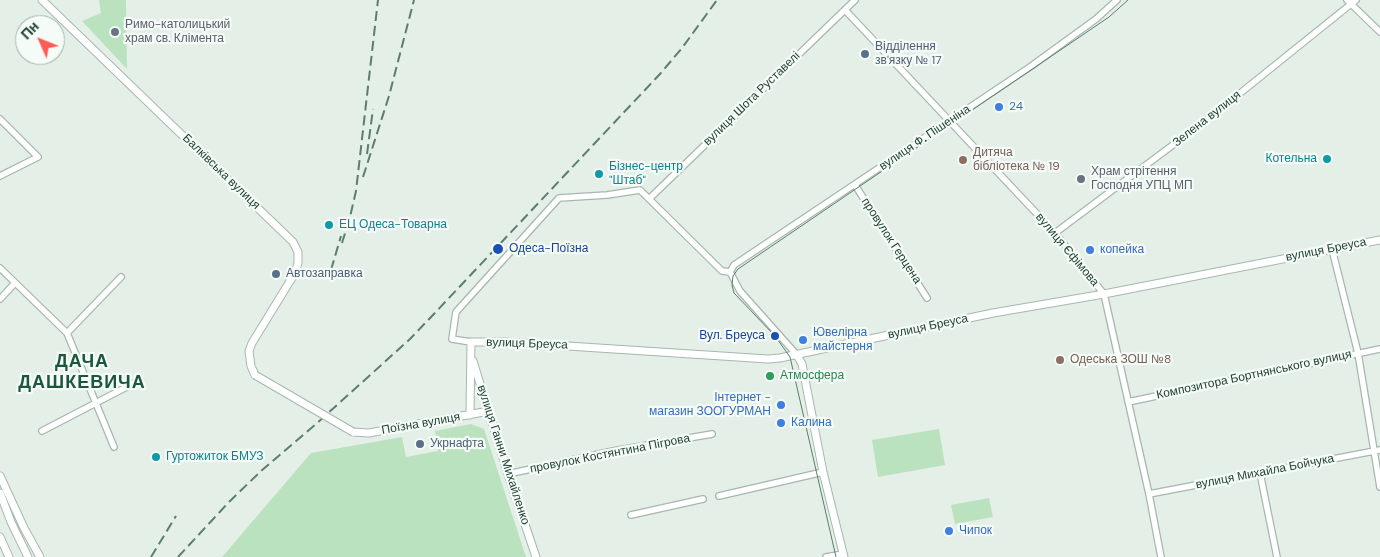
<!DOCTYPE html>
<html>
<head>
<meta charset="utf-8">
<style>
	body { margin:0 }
	#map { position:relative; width:1380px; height:557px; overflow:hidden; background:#e4efe8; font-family:"DM Sans",sans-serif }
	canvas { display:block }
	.north { position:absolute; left:15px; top:15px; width:50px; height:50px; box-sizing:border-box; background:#f5fbf7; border:1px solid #a0b1a9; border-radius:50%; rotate:314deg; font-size:14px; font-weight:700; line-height:20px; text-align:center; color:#214333 }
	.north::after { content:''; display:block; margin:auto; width:18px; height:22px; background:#fe5d53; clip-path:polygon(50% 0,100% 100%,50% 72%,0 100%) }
</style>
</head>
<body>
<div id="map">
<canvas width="1380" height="557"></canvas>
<div class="north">Пн</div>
</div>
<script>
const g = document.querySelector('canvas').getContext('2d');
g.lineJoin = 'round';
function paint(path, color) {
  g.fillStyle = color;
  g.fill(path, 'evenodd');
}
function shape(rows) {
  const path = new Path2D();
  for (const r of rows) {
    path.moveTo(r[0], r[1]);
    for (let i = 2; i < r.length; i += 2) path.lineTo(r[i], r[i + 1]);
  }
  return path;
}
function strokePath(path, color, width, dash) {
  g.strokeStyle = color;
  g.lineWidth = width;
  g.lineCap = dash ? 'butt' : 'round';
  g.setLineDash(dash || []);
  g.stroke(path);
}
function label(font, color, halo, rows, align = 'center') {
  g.font = font + ' "DM Sans",sans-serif';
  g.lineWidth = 4.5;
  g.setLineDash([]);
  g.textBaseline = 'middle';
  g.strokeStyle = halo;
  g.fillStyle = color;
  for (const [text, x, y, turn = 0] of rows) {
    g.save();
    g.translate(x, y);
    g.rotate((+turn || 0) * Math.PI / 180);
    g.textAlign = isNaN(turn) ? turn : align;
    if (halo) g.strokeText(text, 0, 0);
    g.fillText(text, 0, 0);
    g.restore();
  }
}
const green = shape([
	[99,0,126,0,127,69,82,21,101,13],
	[471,424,484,429,526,557,222,557,311,453,402,437,406,457,438,451,435,431],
	[939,429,945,465,878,477,872,440],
	[989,498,993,517,955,524,951,505]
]);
const minor = shape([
	[1347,0,1380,32],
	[845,10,1055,233,1104,294,1149,494,1161,557],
	[0,119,38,157,0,176],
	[855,185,927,298],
	[650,198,855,0],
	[1055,233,1213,115,1356,0],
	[1332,249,1358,353,1380,487],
	[0,268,67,333,114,447],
	[730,272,734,265,1030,67,1096,19,1117,0],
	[0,299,15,283],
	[67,333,121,277],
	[471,342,452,339,456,312,559,198,607,195,640,190,722,271,730,272,740,291,797,355],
	[1128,402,1380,349],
	[42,431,138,381],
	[1260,473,1277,557],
	[508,474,613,451,712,434],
	[1149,494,1380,450],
	[719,496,823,472],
	[631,515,703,499],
	[826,557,843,554]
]);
const tertiary = shape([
	[42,0,293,242,298,252,298,263,295,273,252,343,249,351,251,366,255,375],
	[797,355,802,364,823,472,844,557],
	[473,361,508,474,536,557],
	[470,415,471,342,506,342,768,359,780,358,993,313,1104,294,1380,240],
	[353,432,369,433,489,411],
	[0,476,24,528,40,557],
	[0,493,11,522,28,557],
	[0,537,9,557]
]);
const tram = shape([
	[836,557,790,357,775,336,734,293,732,285,733,276,738,269,1109,17,1128,0]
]);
const rail = shape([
	[367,154,373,109],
	[363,177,389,96,414,0],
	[342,243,350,217,356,191,378,0],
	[331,270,341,236],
	[151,557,176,516],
	[178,557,229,502,261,471,316,424,410,339,432,316,660,74,682,48,717,0]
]);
const tertiaryBridge = shape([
	[255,375,353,432]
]);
const markers = [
	[115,32,5,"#6b7280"],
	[865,54,5,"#5c6f8a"],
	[999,107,5,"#3f7fe0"],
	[1327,159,5,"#0f9aa8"],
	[963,160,5,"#8d6e63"],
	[599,174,5,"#0f9aa8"],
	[1081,179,5,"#6b7280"],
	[329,225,5,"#0f9aa8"],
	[498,249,6,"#1a4fb4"],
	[1090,250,5,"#3f7fe0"],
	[276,274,5,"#5c6f8a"],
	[775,336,5,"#1a4fb4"],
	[803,340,5,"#3f7fe0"],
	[1060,360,5,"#8d6e63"],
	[770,376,5,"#2e9e5b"],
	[781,405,5,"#3f7fe0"],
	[781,423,5,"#3f7fe0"],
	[420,444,5,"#5c6f8a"],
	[156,457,5,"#0f9aa8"],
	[949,531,5,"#3f7fe0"]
];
const worshipNames = [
	["Римо-католицький",125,25],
	["храм св. Клімента",125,39],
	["Храм стрітення",1091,172],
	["Господня УПЦ МП",1091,186]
];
const serviceNames = [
	["Відділення",875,47],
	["зв'язку № 17",875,61],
	["Автозаправка",286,274],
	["Укрнафта",430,444]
];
const streetNames = [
	["вулиця Шота Руставелі",752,99,-44],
	["Зелена вулиця",1207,119,-38],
	["вулиця Ф. Пішеніна",925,138,-34],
	["Балківська вулиця",221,172,44],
	["провулок Герцена",891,241,57],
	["вулиця Єфімова",1067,250,50],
	["вулиця Бреуса",1326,250,-11],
	["вулиця Бреуса",928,327,-12],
	["вулиця Бреуса",527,344,2],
	["Композитора Бортнянського вулиця",1254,375,-12],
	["Поїзна вулиця",421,424,-10],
	["провулок Костянтина Пігрова",610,454,-11],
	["вулиця Ганни Михайленко",503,455,72],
	["вулиця Михайла Бойчука",1265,472,-11]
];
const shopNames = [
	["24",1009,107],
	["копейка",1100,250],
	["Ювелірна",813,333],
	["майстерня",813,347],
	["Інтернет -",771,398,"right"],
	["магазин ЗООГУРМАН",771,412,"right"],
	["Калина",791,423],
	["Чипок",959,531]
];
const educationNames = [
	["Дитяча",973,153],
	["бібліотека № 19",973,167],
	["Одеська ЗОШ №8",1070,360]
];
const cultureNames = [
	["Котельна",1317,159,"right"],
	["Бізнес-центр",609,167],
	["\"Штаб\"",609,181],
	["ЕЦ Одеса-Товарна",339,225],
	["Гуртожиток БМУЗ",166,457]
];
const transitNames = [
	["Одеса-Поїзна",509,249],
	["Вул. Бреуса",765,336,"right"]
];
const leisureNames = [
	["Атмосфера",780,376]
];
const districtNames = [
	["ДАЧА",82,362],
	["ДАШКЕВИЧА",82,383]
];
paint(green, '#bbe2be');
strokePath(minor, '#a6b8ae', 8);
strokePath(tertiary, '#a6b8ae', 9);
strokePath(minor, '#fff', 5.5);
strokePath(tertiary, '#fff', 7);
strokePath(tram, '#5c7e6e', 1);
strokePath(rail, '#5c7e6e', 2, [10, 5]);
strokePath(tertiaryBridge, '#a6b8ae', 9, []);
strokePath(tertiaryBridge, '#fff', 7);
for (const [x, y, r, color] of markers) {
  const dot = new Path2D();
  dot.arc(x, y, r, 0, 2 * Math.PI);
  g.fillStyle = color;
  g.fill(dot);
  strokePath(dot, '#f5fbf7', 2);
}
label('12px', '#5b616d', '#f5fbf7', worshipNames, 'left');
label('12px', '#4e5e75', '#f5fbf7', serviceNames, 'left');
label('12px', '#214333', '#f5fbf7', streetNames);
label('12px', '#366cbe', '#f5fbf7', shopNames, 'left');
label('12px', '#785e54', '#f5fbf7', educationNames, 'left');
label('12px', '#0d838f', '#f5fbf7', cultureNames, 'left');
label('12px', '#164399', '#f5fbf7', transitNames, 'left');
label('12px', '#27864d', '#f5fbf7', leisureNames, 'left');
g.letterSpacing = '1px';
label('bold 18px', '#1b573d', '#f5fbf7', districtNames);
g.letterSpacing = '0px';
</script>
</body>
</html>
